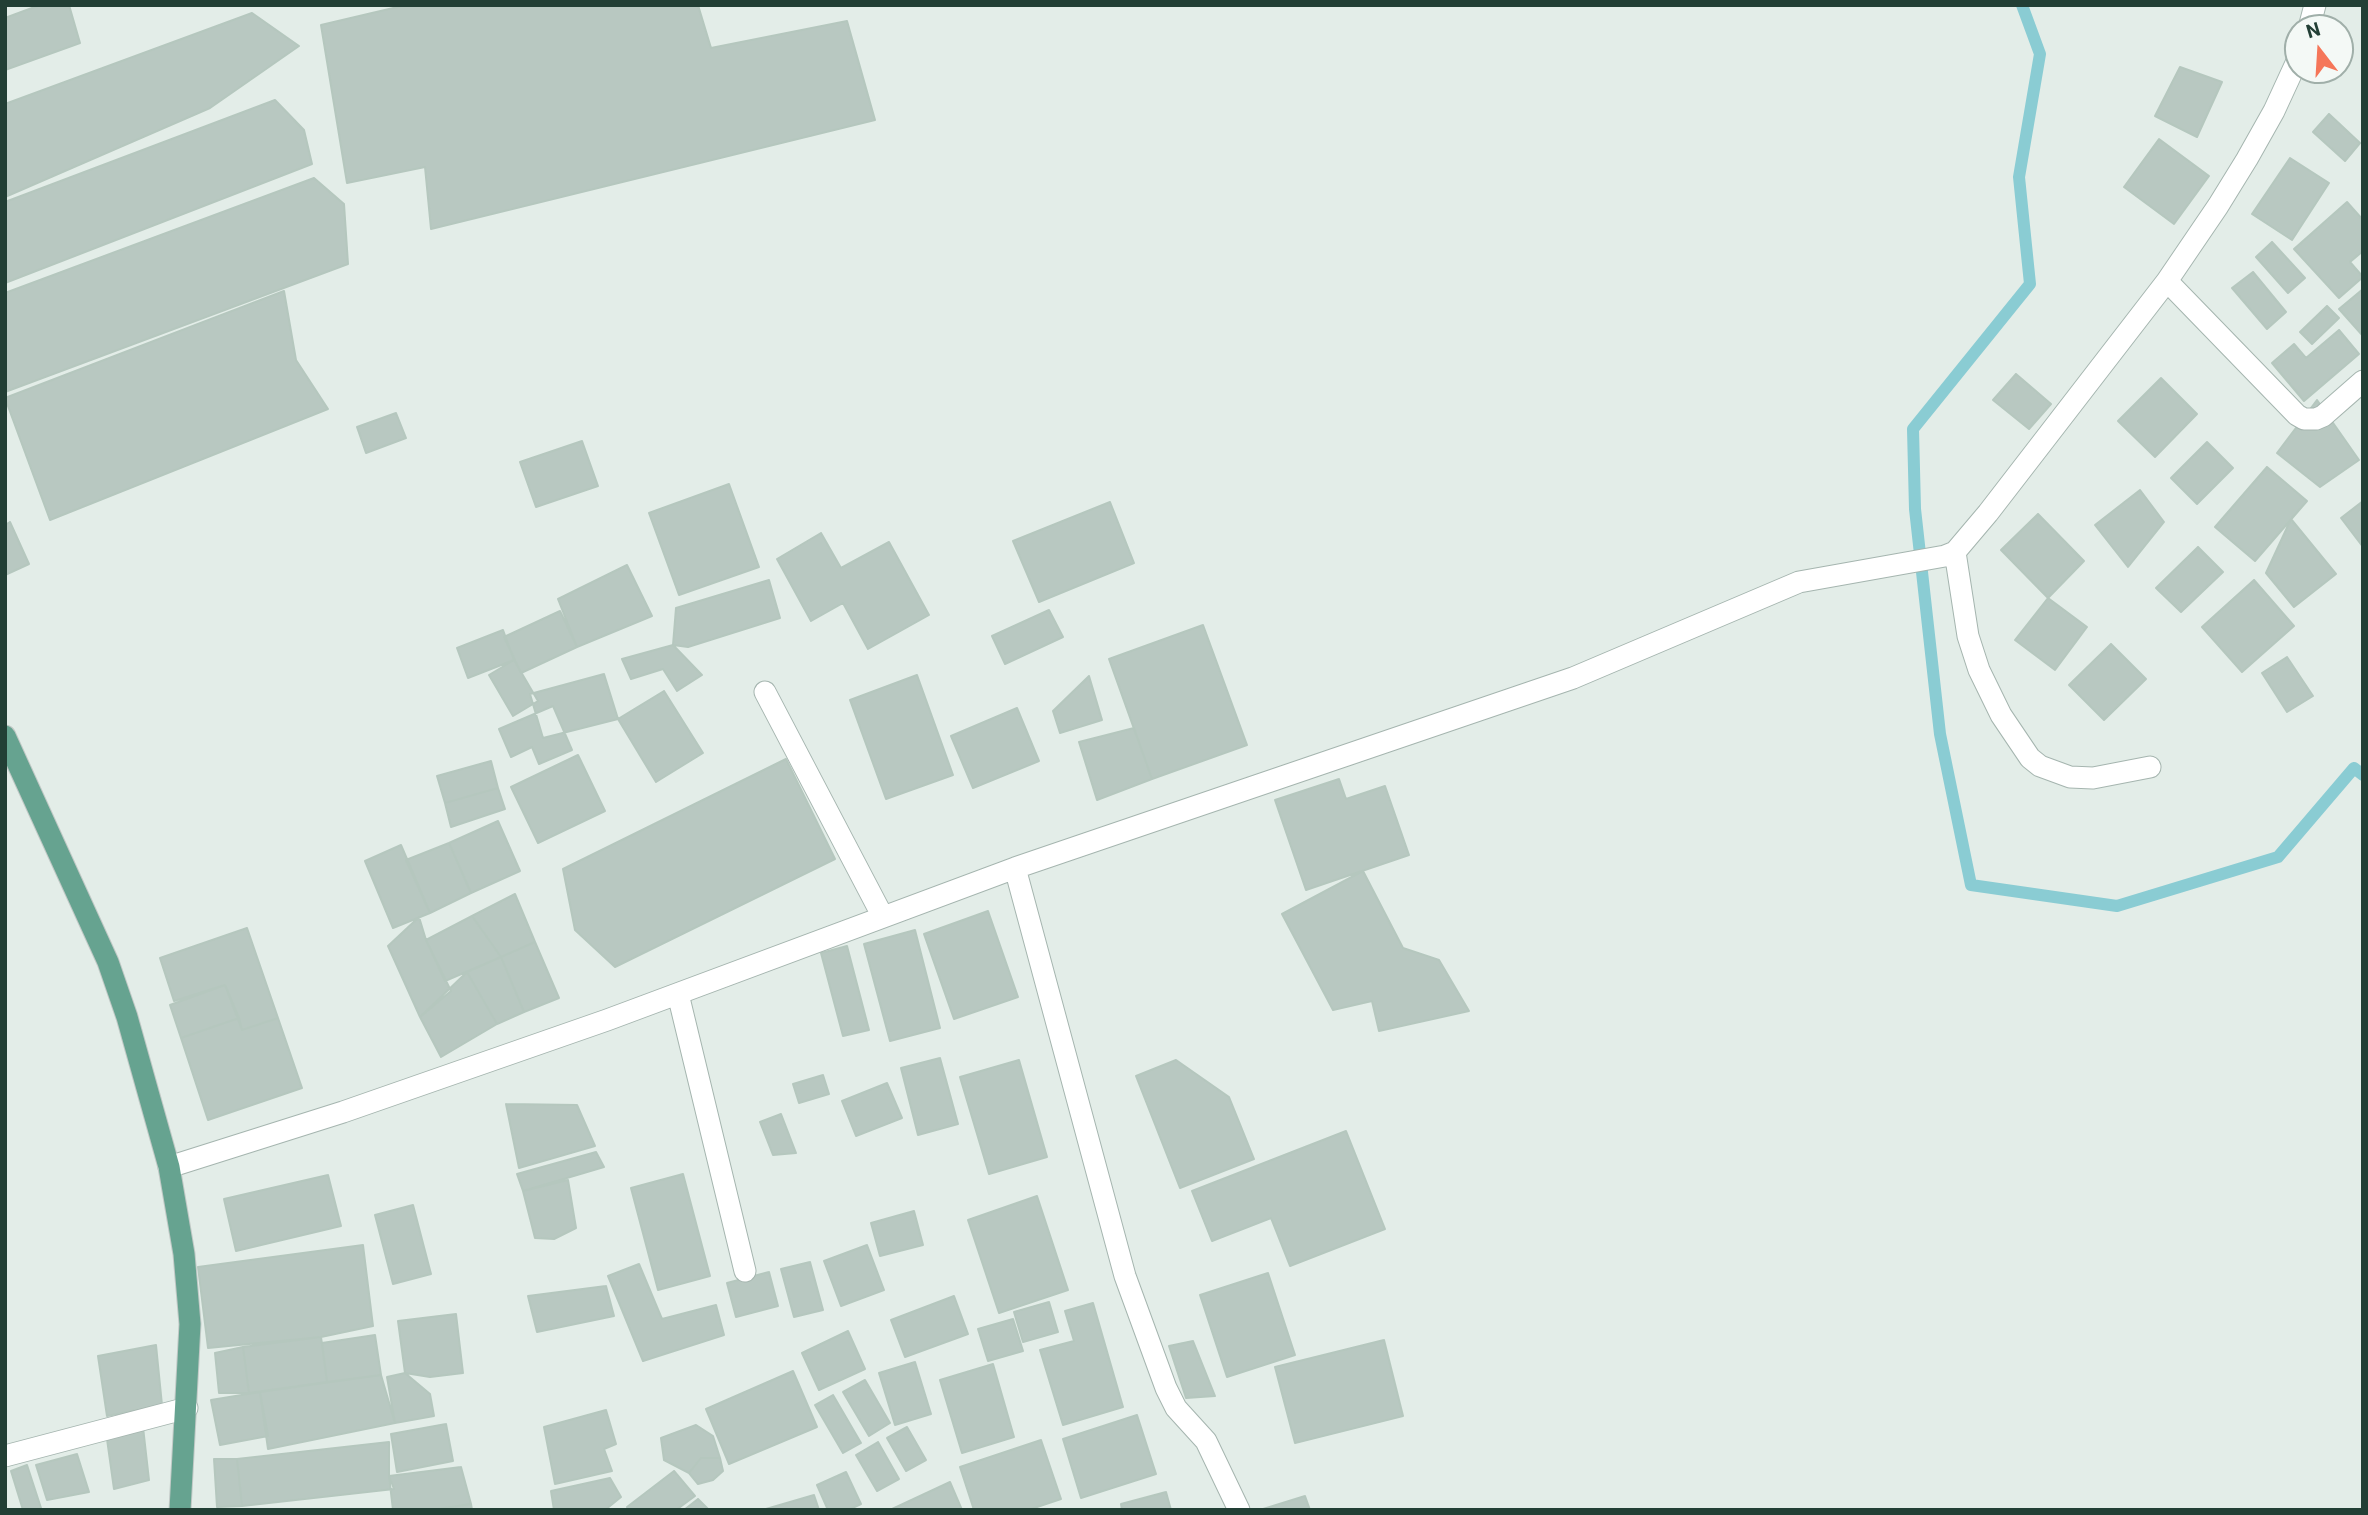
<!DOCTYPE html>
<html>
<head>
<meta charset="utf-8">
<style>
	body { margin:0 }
	#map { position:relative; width:2368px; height:1515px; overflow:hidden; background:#e3ede8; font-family:Roboto,sans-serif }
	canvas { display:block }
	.frame { position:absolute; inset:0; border:7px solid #223f35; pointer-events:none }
	.north { position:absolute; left:2284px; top:14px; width:70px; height:70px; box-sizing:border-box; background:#f4f9f6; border:2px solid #a0afa9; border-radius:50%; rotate:343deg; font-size:19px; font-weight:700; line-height:28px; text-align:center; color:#223f35 }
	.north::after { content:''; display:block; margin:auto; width:24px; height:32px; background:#f57659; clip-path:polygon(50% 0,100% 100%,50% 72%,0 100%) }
</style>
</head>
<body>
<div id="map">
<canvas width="2368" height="1515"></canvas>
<div class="frame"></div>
<div class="north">N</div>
</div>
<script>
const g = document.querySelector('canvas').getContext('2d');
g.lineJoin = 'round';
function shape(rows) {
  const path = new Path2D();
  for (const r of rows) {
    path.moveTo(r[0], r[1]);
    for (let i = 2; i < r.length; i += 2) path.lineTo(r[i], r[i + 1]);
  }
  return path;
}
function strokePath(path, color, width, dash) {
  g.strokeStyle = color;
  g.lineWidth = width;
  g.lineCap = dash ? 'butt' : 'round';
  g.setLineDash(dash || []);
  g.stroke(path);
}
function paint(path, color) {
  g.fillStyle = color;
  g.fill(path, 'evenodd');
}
const stream = shape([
	[2022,5,2040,54,2019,177,2030,284,1913,429,1915,509,1940,734,1971,885,2117,906,2278,857,2354,768,2363,775]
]);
const building = shape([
	[40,5,69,5,80,43,5,70,5,18,40,5],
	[406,5,698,5,711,48,847,21,875,120,431,229,425,167,347,183,321,25,406,5],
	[252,13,299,46,210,108,5,197,5,104,252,13],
	[2180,67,2222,82,2197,137,2155,116,2180,67],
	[275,100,304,130,312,164,5,283,5,202,275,100],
	[2329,114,2360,143,2345,161,2313,132,2329,114],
	[2159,139,2209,176,2174,224,2124,187,2159,139],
	[2290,158,2329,183,2292,240,2252,214,2290,158],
	[314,178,344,204,348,264,5,392,5,293,314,178],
	[2347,202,2363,220,2363,251,2350,262,2363,277,2339,298,2294,249,2347,202],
	[2272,242,2305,278,2288,293,2256,257,2272,242],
	[2253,272,2286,312,2267,329,2232,288,2253,272],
	[2363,289,2363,336,2339,309,2363,289],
	[284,291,296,360,328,409,50,520,5,398,284,291],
	[2327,306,2339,318,2312,344,2300,332,2327,306],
	[2339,330,2359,354,2304,401,2272,363,2294,344,2306,358,2339,330],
	[2016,374,2051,404,2029,429,1993,400,2016,374],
	[2161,378,2197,414,2155,457,2118,421,2161,378],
	[2317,400,2359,460,2320,487,2277,453,2317,400],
	[396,413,406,438,366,453,357,427,396,413],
	[582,441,598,486,536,507,520,462,582,441],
	[2207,442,2233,468,2197,504,2171,478,2207,442],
	[2267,467,2307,501,2255,561,2215,527,2267,467],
	[729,484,759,567,679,595,649,513,729,484],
	[2140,490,2164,522,2128,567,2095,525,2140,490],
	[2363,501,2363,547,2341,518,2363,501],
	[1110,502,1134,563,1039,602,1013,541,1110,502],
	[2038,514,2084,561,2048,598,2001,550,2038,514],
	[2291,519,2336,574,2294,607,2266,573,2291,519],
	[10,522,29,564,5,575,5,525,10,522],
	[821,533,841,568,889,542,929,615,868,649,843,603,811,621,777,559,821,533],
	[2198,547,2223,572,2181,612,2156,588,2198,547],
	[627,565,652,616,577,647,558,599,627,565],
	[769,580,780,618,688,647,673,645,676,608,769,580],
	[2254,580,2294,626,2242,672,2202,627,2254,580],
	[2048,598,2087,627,2055,670,2015,640,2048,598],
	[1049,610,1063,637,1005,664,992,636,1049,610],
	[560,611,577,647,521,673,504,637,560,611],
	[1203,625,1247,745,1152,779,1109,659,1203,625],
	[503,630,514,660,468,678,457,648,503,630],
	[2111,644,2146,679,2104,720,2069,685,2111,644],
	[673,645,702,675,677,691,663,669,631,679,622,659,673,645],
	[2287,657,2313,696,2287,712,2262,673,2287,657],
	[514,660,538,701,513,716,489,675,514,660],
	[604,674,618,719,543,738,530,694,604,674],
	[917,675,953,775,886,799,850,700,917,675],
	[1089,676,1102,720,1060,733,1053,711,1089,676],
	[664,691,703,753,656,782,618,719,664,691],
	[553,706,572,750,539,764,532,747,511,757,499,729,553,706],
	[1017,708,1039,761,973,788,951,736,1017,708],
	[1134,728,1152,779,1097,800,1079,742,1134,728],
	[578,755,605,811,538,843,511,787,578,755],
	[786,759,835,859,615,967,575,930,563,869,786,759],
	[491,761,498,788,445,803,437,776,491,761],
	[1339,779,1346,799,1385,786,1409,855,1306,890,1275,800,1339,779],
	[498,788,505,809,451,827,445,803,498,788],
	[498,821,520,871,471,893,449,843,498,821],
	[449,843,471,893,430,913,406,860,449,843],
	[401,845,430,913,393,928,365,861,401,845],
	[1363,871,1403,948,1439,960,1469,1011,1379,1031,1372,1001,1333,1010,1282,914,1363,871],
	[515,894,535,942,501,957,472,916,515,894],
	[988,911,1018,997,954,1019,924,934,988,911],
	[472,916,501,957,445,981,426,940,472,916],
	[419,917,426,940,451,991,420,1017,388,946,419,917],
	[247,928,278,1018,242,1030,225,985,174,1001,160,958,247,928],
	[915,930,940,1028,890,1041,864,944,915,930],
	[535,942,559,998,524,1012,501,957,535,942],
	[847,946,869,1030,843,1036,821,953,847,946],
	[501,957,524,1012,497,1024,467,972,501,957],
	[467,972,497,1024,441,1057,420,1017,467,972],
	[225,985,239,1018,181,1038,170,1005,225,985],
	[239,1018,242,1030,278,1018,302,1088,208,1120,181,1038,239,1018],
	[940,1058,958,1124,918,1135,901,1068,940,1058],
	[1019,1060,1047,1157,989,1174,960,1077,1019,1060],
	[1176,1060,1229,1097,1254,1159,1180,1188,1136,1076,1176,1060],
	[823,1075,829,1094,799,1103,793,1084,823,1075],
	[887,1083,902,1118,856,1136,842,1101,887,1083],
	[506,1104,577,1105,595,1146,519,1168,506,1104],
	[781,1114,796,1153,773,1155,760,1122,781,1114],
	[1346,1131,1385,1229,1290,1266,1271,1218,1212,1241,1192,1191,1346,1131],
	[596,1152,604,1167,523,1191,517,1174,596,1152],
	[683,1174,710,1276,658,1290,631,1188,683,1174],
	[328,1175,341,1226,236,1251,224,1199,328,1175],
	[568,1180,576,1228,554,1239,535,1238,523,1191,568,1180],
	[1037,1196,1068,1290,999,1313,968,1220,1037,1196],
	[413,1205,431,1274,393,1284,375,1215,413,1205],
	[914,1211,923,1245,880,1256,871,1223,914,1211],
	[363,1245,373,1326,321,1337,208,1348,198,1267,363,1245],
	[867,1245,884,1290,841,1306,824,1261,867,1245],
	[810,1262,823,1310,794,1317,781,1269,810,1262],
	[639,1264,662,1319,716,1305,724,1335,643,1361,608,1276,639,1264],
	[769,1272,778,1306,736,1317,727,1283,769,1272],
	[1268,1273,1295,1355,1227,1377,1200,1295,1268,1273],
	[606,1286,614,1316,537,1332,528,1296,606,1286],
	[954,1296,968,1334,905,1357,891,1320,954,1296],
	[1049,1302,1058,1332,1023,1342,1014,1312,1049,1302],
	[1093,1303,1123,1407,1063,1425,1040,1350,1074,1341,1065,1311,1093,1303],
	[456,1314,463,1373,430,1377,405,1373,398,1321,456,1314],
	[1013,1319,1023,1351,988,1361,978,1329,1013,1319],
	[848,1331,865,1369,819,1390,802,1353,848,1331],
	[375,1335,381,1375,327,1382,322,1343,375,1335],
	[321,1337,327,1382,249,1393,243,1347,321,1337],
	[1384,1340,1403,1416,1295,1443,1275,1367,1384,1340],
	[1193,1341,1215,1396,1186,1398,1169,1346,1193,1341],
	[156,1345,162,1405,107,1416,98,1356,156,1345],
	[243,1347,249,1393,219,1393,215,1353,243,1347],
	[915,1362,931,1414,895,1425,879,1373,915,1362],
	[993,1364,1014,1437,962,1453,940,1380,993,1364],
	[793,1371,817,1427,729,1464,706,1409,793,1371],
	[405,1373,430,1394,434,1416,395,1423,387,1377,405,1373],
	[381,1375,395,1423,268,1449,260,1392,381,1375],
	[865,1380,890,1423,869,1436,843,1392,865,1380],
	[260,1392,268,1436,220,1445,211,1400,260,1392],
	[833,1395,861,1443,843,1453,815,1405,833,1395],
	[606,1410,616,1444,604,1449,612,1471,555,1484,544,1427,606,1410],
	[1137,1415,1156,1474,1081,1498,1063,1439,1137,1415],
	[446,1424,453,1461,397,1472,391,1434,446,1424],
	[696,1425,713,1436,720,1458,701,1458,689,1473,664,1460,661,1438,696,1425],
	[143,1427,149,1480,114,1489,107,1439,143,1427],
	[907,1427,926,1460,906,1471,887,1438,907,1427],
	[1041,1440,1061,1499,1028,1510,974,1510,960,1467,1041,1440],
	[389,1442,389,1476,394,1489,242,1506,237,1459,389,1442],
	[878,1442,899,1479,877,1491,856,1455,878,1442],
	[77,1454,89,1492,47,1500,36,1465,77,1454],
	[701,1458,720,1458,723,1471,713,1480,698,1484,689,1473,701,1458],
	[214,1459,237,1459,242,1506,217,1507,214,1459],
	[27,1465,41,1508,34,1510,23,1510,11,1471,27,1465],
	[461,1467,471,1504,431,1510,393,1510,389,1476,461,1467],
	[674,1471,695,1496,676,1510,628,1510,627,1507,674,1471],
	[846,1472,861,1504,848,1510,828,1510,817,1485,846,1472],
	[610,1478,621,1497,605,1510,554,1510,551,1491,610,1478],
	[950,1482,962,1510,890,1510,950,1482],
	[1166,1492,1171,1510,1122,1510,1121,1504,1166,1492],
	[814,1495,819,1510,767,1510,766,1509,814,1495],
	[1305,1496,1310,1510,1260,1510,1305,1496],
	[698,1499,709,1510,684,1510,698,1499],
	[471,1504,472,1510,431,1510,471,1504]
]);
const minor = shape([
	[2309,28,2315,5],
	[2167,281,2297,415,2304,419,2316,419,2323,416,2363,381],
	[1955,552,1968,636,1979,670,2001,715,2030,758,2040,766,2070,777,2093,778,2150,767],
	[765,692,883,917],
	[1015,868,1125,1276,1166,1388,1176,1408,1206,1441,1239,1510],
	[678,994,745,1271],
	[169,1167,343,1112,607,1020,1015,868,1573,678,1799,582,1945,556,1955,552,1988,513,2167,281,2218,206,2247,159,2274,111,2298,59],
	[5,1456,187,1408]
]);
const major = shape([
	[5,736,108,962,127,1017,169,1167,184,1254,190,1324,180,1510]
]);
strokePath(stream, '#8accd3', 12);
paint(building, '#b8c8c1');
strokePath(building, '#b5c7be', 2);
strokePath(minor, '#a5b5af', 23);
strokePath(major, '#c1c9c6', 23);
strokePath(minor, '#fff', 21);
strokePath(major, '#66a390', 21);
</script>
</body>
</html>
